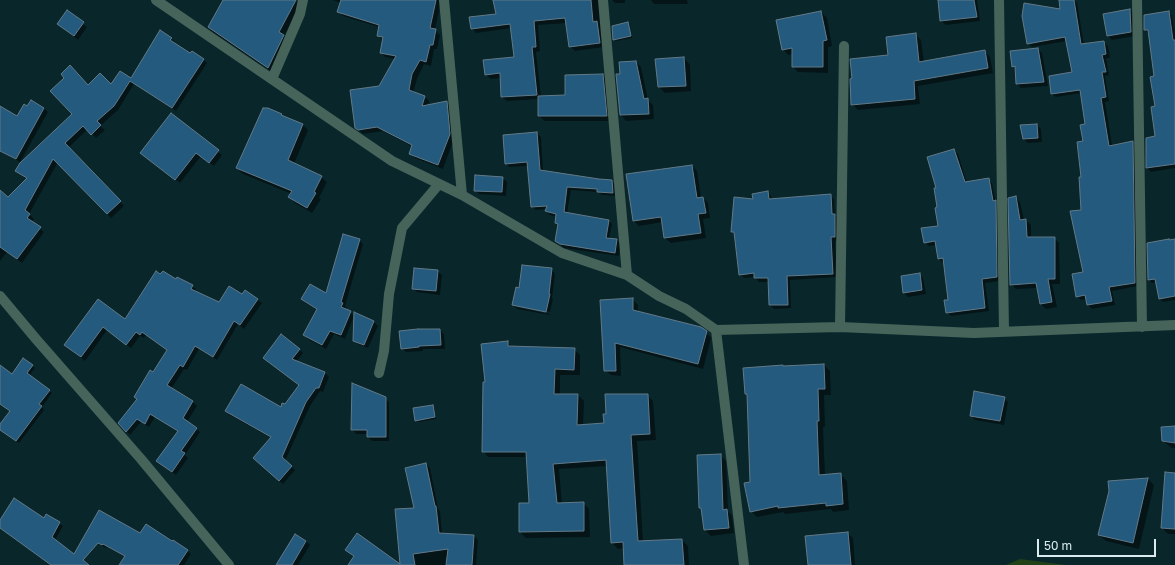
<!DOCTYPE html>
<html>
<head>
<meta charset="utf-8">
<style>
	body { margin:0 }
	#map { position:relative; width:1175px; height:565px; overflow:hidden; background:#09272b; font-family:"Golos Text",sans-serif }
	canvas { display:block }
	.scale { position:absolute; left:1037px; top:539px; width:119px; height:18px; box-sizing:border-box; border:2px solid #dbecee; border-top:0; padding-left:5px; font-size:12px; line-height:14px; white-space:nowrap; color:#dbecee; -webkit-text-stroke:3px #09272b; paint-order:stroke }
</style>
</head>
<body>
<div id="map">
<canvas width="1175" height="565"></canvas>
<div class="scale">50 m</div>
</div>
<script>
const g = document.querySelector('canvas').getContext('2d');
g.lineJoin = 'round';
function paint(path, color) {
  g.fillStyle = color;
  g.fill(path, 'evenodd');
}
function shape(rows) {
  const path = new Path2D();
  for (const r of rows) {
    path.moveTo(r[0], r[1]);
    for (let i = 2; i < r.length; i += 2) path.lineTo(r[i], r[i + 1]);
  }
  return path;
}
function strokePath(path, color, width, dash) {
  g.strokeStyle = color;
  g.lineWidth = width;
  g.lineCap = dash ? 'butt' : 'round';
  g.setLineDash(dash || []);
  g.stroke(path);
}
const green = shape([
	[1020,559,1066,565,1006,565]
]);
const shadow = shape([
	[224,0,295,0,300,5,284,36,288,40,272,72,213,32,209,27],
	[333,0,441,0,435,30,440,35,437,49,434,49,431,66,424,64,417,79,413,93,425,97,429,101,428,105,446,102,451,106,454,139,443,169,415,158,410,154,413,147,383,131,363,134,356,127,395,59,385,57,381,52,383,40,378,35,379,27,343,16,338,12,341,3],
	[494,0,603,0,604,47,575,51,570,46,567,23,538,25,540,51,536,52,541,97,566,96,603,75,608,81,612,121,545,121,539,116,539,99,507,101,502,97,501,78,491,79,486,75,516,58,512,28,476,33,472,28,498,14],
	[612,0,625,0,625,3,615,3],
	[651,0,687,0,688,4,654,4],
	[945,0,977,0,980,21,946,25,941,21,939,1],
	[1068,0,1074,0,1077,3,1084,45,1104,42,1108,46,1110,58,1106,58,1109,75,1105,76,1109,101,1105,102,1112,146,1132,142,1136,146,1138,286,1112,291,1115,305,1092,309,1088,305,1087,299,1081,300,1077,296,1084,273,1082,211,1082,178,1086,125,1081,93,1056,97,1052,94,1050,76,1073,73,1067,41,1032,47,1028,43,1061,10],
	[1130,10,1134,14,1135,36,1112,40,1108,36,1104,14],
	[67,12,87,27,78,40,58,24],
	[821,12,827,18,832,46,828,47,828,73,798,72,793,67,793,54,788,55,783,49],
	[1169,12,1172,16,1175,34,1175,109,1155,77,1149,34,1145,30],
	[628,24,629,25,632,38,616,41,614,39],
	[915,34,921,40,924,62,985,52,990,57,993,73,918,86,920,104,858,110,852,104,889,56],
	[171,38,175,43,174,44,190,54,203,59,207,63,176,111,134,84,118,110,100,126,105,130,96,138,88,129,68,148,124,206,111,218,58,162,29,214,34,219,31,222,44,232,22,263,7,252,0,261,0,192,8,198,27,179,16,171,74,114,88,86,111,86,131,79],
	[1038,49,1042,53,1048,86,1021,88,1017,84,1016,69,1013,66],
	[684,58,690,65,691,91,665,93,659,87,656,60],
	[636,62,641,67,648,100,653,105,654,119,626,121,621,115,621,75],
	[31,101,44,108,48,112,20,162,0,151,0,107,17,117,28,107],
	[171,114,222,155,214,166,201,156,180,183,146,157],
	[281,114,283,117,303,125,308,130,294,164,321,177,327,182,319,198,321,199,312,213,295,203,290,197,292,194,243,174,237,168],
	[1037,125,1041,129,1042,142,1028,143,1023,139],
	[537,133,541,137,543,171,612,181,615,184,617,196,602,195,598,192,571,190,567,213,609,221,612,224,609,239,617,240,621,244,619,256,564,248,556,241,558,225,556,223,557,217,550,215,546,211,547,209,536,210,532,207,528,166,509,167,506,163],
	[1147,139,1175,141,1175,168,1151,172,1147,168],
	[954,150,958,154,967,183,988,179,992,183,996,202,999,205,1000,281,985,283,989,311,951,316,947,312,949,301,945,262,943,263,939,259,937,245,929,246,925,242,939,226,937,188],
	[692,166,697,171,701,198,703,198,708,203,710,218,703,219,706,238,671,243,665,238,663,222,639,226,633,220],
	[503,178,507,182,506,196,479,194,475,190],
	[767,192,771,196,772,199,830,195,834,199,835,215,839,219,838,241,835,241,837,277,790,280,791,308,774,309,770,305,769,282,759,282,755,277,744,278,740,274,735,234,732,231,754,200],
	[758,271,759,273,742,275,742,273],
	[1015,197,1020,202,1024,220,1026,220,1031,225,1031,238,1054,238,1059,243,1060,284,1052,284,1057,307,1046,309,1041,304,1038,288,1016,289,1011,284],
	[359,240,363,244,345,306,347,308,345,310,350,312,354,316,345,339,334,334,326,349,308,339,304,335,318,310,306,303,302,299,327,294],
	[1175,240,1175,300,1163,302,1160,299,1157,282,1152,283,1149,280,1148,244],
	[551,269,555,274,552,298,553,299,550,312,516,305,516,307,550,314,550,315,517,309,513,305,520,289],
	[437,271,442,275,440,295,417,292,413,288],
	[919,274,923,278,926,294,908,297,904,293],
	[176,281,192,286,196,289,195,292,219,303,242,296,246,291,262,303,244,329,238,324,217,360,199,349,187,370,184,369,171,389,193,402,197,406,187,422,200,432,185,455,188,458,176,475,157,461,178,432,155,417,149,427,141,422,130,435,126,431,138,399,167,350,146,335,144,338,140,336,131,348,107,330,85,361,66,345,98,301,125,321],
	[632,299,638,305,638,313,706,332,711,338,703,369,620,347,621,376,611,375,605,370,602,301],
	[374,322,378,326,368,348,358,344,354,340],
	[440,330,444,334,445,349,423,349,423,351,406,352,402,348],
	[507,342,513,348,574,349,580,355,580,375,560,375,560,395,578,395,584,401,583,425,605,424,647,395,653,401,656,440,637,441,643,542,682,540,688,546,689,565,625,565,624,548,618,549,612,543,607,466,559,469,562,504,583,503,589,509,590,537,526,538,520,532,530,504,527,457,488,457,483,451,486,383],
	[299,349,303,353,297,361,325,373,329,377,323,392,320,391,310,406,285,461,295,470,283,484,258,462,271,438,230,415,226,411,281,408,285,405,299,385,268,362],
	[23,359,35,368,29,376,52,393,42,407,44,410,19,443,0,429,0,426,10,411,0,394,0,366,12,375],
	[824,365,830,371,831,395,824,395,825,427,823,427,825,475,840,474,847,481,849,510,833,512,831,509,785,514,783,512,757,517,751,511,751,483,748,395,746,394,783,366,784,367],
	[385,398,389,402,389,441,372,441,368,437,368,434,356,434,352,429],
	[1004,398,1008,402,1004,425,975,420,971,416],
	[432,406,434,408,436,419,418,422,416,421],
	[1175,427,1175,448,1172,448,1163,441],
	[720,455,726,461,728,511,732,516,734,533,711,536,705,530,703,511,700,508],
	[426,464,430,468,438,509,440,511,442,534,474,536,478,540,476,565,401,565],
	[1175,477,1175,534,1168,534,1162,528],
	[1148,479,1154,485,1139,549,1106,541,1099,535],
	[46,515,63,526,55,540,54,565,51,565,0,527,0,521,44,519],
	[847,533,853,538,855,565,809,565],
	[140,534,172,543,187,550,191,554,184,565,120,565,126,557,107,547,106,548,96,543],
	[306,541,310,545,298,565,278,565]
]);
const building = shape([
	[223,0,296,0,279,32,284,35,268,68,208,27,223,0],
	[341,0,436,0,430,28,436,29,433,45,430,45,426,62,420,60,412,74,409,90,425,96,422,106,447,101,450,134,438,165,409,154,412,145,377,127,358,130,355,128,350,90,379,86,396,56,380,53,383,37,377,36,379,25,337,12,341,0],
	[493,0,591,0,593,22,597,21,600,43,569,47,565,18,534,21,536,47,532,47,537,95,501,97,500,73,485,75,483,60,514,57,510,24,471,29,469,17,496,14,493,0],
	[938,0,974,0,977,17,940,21,938,0],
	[1059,0,1074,0,1081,44,1104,41,1106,54,1102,55,1106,72,1102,72,1106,97,1101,98,1109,146,1133,141,1135,283,1109,287,1112,301,1087,305,1085,295,1076,297,1072,274,1083,272,1070,211,1081,210,1079,177,1081,177,1077,142,1083,141,1080,125,1085,124,1080,90,1051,94,1049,76,1072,72,1065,37,1027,44,1022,16,1024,3,1060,9,1059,0],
	[1130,9,1131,32,1107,36,1103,14,1130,9],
	[67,10,84,22,74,36,57,24,67,10],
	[821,11,827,40,823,41,823,67,792,67,792,48,782,50,776,20,821,11],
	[1169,11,1173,40,1175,40,1175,164,1146,168,1146,138,1155,136,1151,107,1155,106,1150,77,1154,76,1148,30,1144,30,1144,15,1169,11],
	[628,22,631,36,613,40,612,26,628,22],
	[160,30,172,38,170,40,190,53,192,51,204,59,172,108,130,81,114,106,97,121,101,125,91,135,83,126,65,143,121,201,107,214,53,159,25,210,30,214,27,218,41,227,17,259,0,247,0,190,8,197,27,178,15,171,20,163,72,114,50,91,64,78,61,74,70,65,88,85,100,73,111,84,120,71,131,78,160,30],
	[916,33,919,62,985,50,988,68,914,81,915,99,851,105,850,79,852,78,850,59,888,55,886,37,916,33],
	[1038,48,1044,82,1016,84,1015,66,1012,67,1010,51,1038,48],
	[684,57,686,86,658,87,655,59,684,57],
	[636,61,644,99,648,98,649,114,620,115,616,74,620,74,619,62,636,61],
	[603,74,607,116,538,116,538,96,565,95,565,75,603,74],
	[31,100,44,108,16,159,0,151,0,106,17,116,24,104,27,106,31,100],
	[263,108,268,108,282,114,281,115,303,124,288,160,322,176,314,192,316,193,307,208,288,197,292,191,236,168,263,108],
	[171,113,219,150,209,163,196,153,175,180,140,153,171,113],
	[1037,124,1038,138,1023,139,1020,125,1037,124],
	[537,132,540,170,599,179,612,180,613,193,597,192,597,189,567,187,564,212,609,220,606,238,617,239,615,253,560,244,555,241,558,224,555,223,556,214,545,211,547,206,531,207,527,162,505,164,503,135,537,132],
	[954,149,965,182,989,178,993,201,996,200,997,277,982,279,985,308,946,313,944,300,948,300,943,258,938,259,935,241,924,243,921,228,938,226,935,208,937,207,934,188,936,188,927,157,954,149],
	[692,165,697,198,703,197,706,213,698,214,701,233,664,238,661,217,633,221,626,174,692,165],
	[475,175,503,177,502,192,474,191,475,175],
	[768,191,769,199,831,194,832,214,835,214,835,237,831,237,833,274,787,276,788,305,769,305,768,278,754,278,754,273,739,275,734,232,731,232,734,197,753,199,752,194,768,191],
	[1016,196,1020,220,1026,219,1027,237,1055,237,1055,279,1048,279,1052,302,1040,304,1036,283,1010,285,1008,198,1016,196],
	[343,234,360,239,341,302,343,303,341,307,351,311,341,335,330,331,322,345,303,335,317,309,301,299,310,284,326,293,343,234],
	[1169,239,1169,240,1175,239,1175,296,1159,299,1155,279,1148,280,1147,243,1169,239],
	[522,265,552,268,549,294,550,294,546,312,512,305,516,287,519,288,522,265],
	[414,268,438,270,436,291,412,289,414,268],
	[156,271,160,274,163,271,176,279,177,277,193,285,191,289,219,302,229,286,242,294,245,290,258,299,240,325,234,321,213,357,195,346,183,367,180,365,167,385,193,401,183,418,197,428,181,451,185,453,172,472,156,461,178,431,150,414,145,424,137,419,126,432,118,423,137,399,134,397,150,370,153,372,167,350,142,332,140,335,136,332,126,345,103,327,81,357,64,345,98,299,125,319,156,271],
	[920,273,922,290,903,293,901,276,920,273],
	[633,298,633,310,701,327,707,331,698,364,615,343,616,371,604,371,600,300,633,298],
	[354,312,374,321,364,345,353,341,354,312],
	[418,329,440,329,441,345,419,346,419,347,401,349,399,331,418,329],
	[281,334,300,349,292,359,325,372,319,388,316,388,306,402,282,457,292,466,279,481,253,458,271,437,225,411,241,384,281,407,282,403,285,404,299,385,263,358,281,334],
	[508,341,508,346,575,348,574,370,555,369,554,394,578,394,577,425,604,423,603,414,606,414,605,394,648,394,650,434,631,435,638,541,682,539,684,565,624,565,623,542,611,543,606,460,553,464,557,503,584,502,584,531,519,532,519,503,529,503,526,452,482,452,483,382,485,382,481,344,508,341],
	[23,358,33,365,27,373,50,390,39,404,42,406,16,441,0,430,0,424,10,411,0,404,0,365,12,374,23,358],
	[824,364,825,389,818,389,819,421,817,421,819,475,841,473,843,504,826,506,826,503,778,508,778,506,750,512,744,483,750,482,747,394,745,394,743,368,783,365,783,366,824,364],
	[352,383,386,397,386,437,367,437,367,430,351,430,352,383],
	[974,391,1005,397,1000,421,970,416,974,391],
	[433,405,435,417,415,421,413,408,433,405],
	[1175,426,1175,443,1162,441,1161,427,1175,426],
	[721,454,723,510,727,509,729,528,704,530,701,508,699,508,697,455,721,454],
	[426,463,435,506,436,506,439,533,474,535,472,565,446,565,448,549,413,554,415,565,348,565,354,556,345,550,357,533,400,564,395,509,414,508,405,468,426,463],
	[1165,472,1175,473,1175,529,1161,528,1165,472],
	[1148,478,1133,543,1098,535,1109,491,1108,481,1148,478],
	[14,498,44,518,46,514,60,522,52,537,74,554,99,510,140,533,146,524,172,541,173,540,188,550,178,565,119,565,125,556,103,544,102,545,98,543,83,560,89,565,51,565,0,528,0,520,14,498],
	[848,532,851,565,808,565,805,536,848,532],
	[295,534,306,541,292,565,276,565,295,534]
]);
const minor = shape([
	[156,0,392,161,462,195,562,253,627,275,659,296,686,309,716,330,840,327,974,333,1175,325],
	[444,0,462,195],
	[603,0,627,275],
	[999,0,1004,331],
	[1137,0,1142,327],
	[272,79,300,14,303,0],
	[0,296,36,339,141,459,229,565],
	[840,327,844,46],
	[716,330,744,565],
	[379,373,384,351,389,294,402,228,439,184]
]);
paint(green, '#214118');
paint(shadow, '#0007');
paint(building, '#235a7d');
strokePath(building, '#637988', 1);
strokePath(minor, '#47645b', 10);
</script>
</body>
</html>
